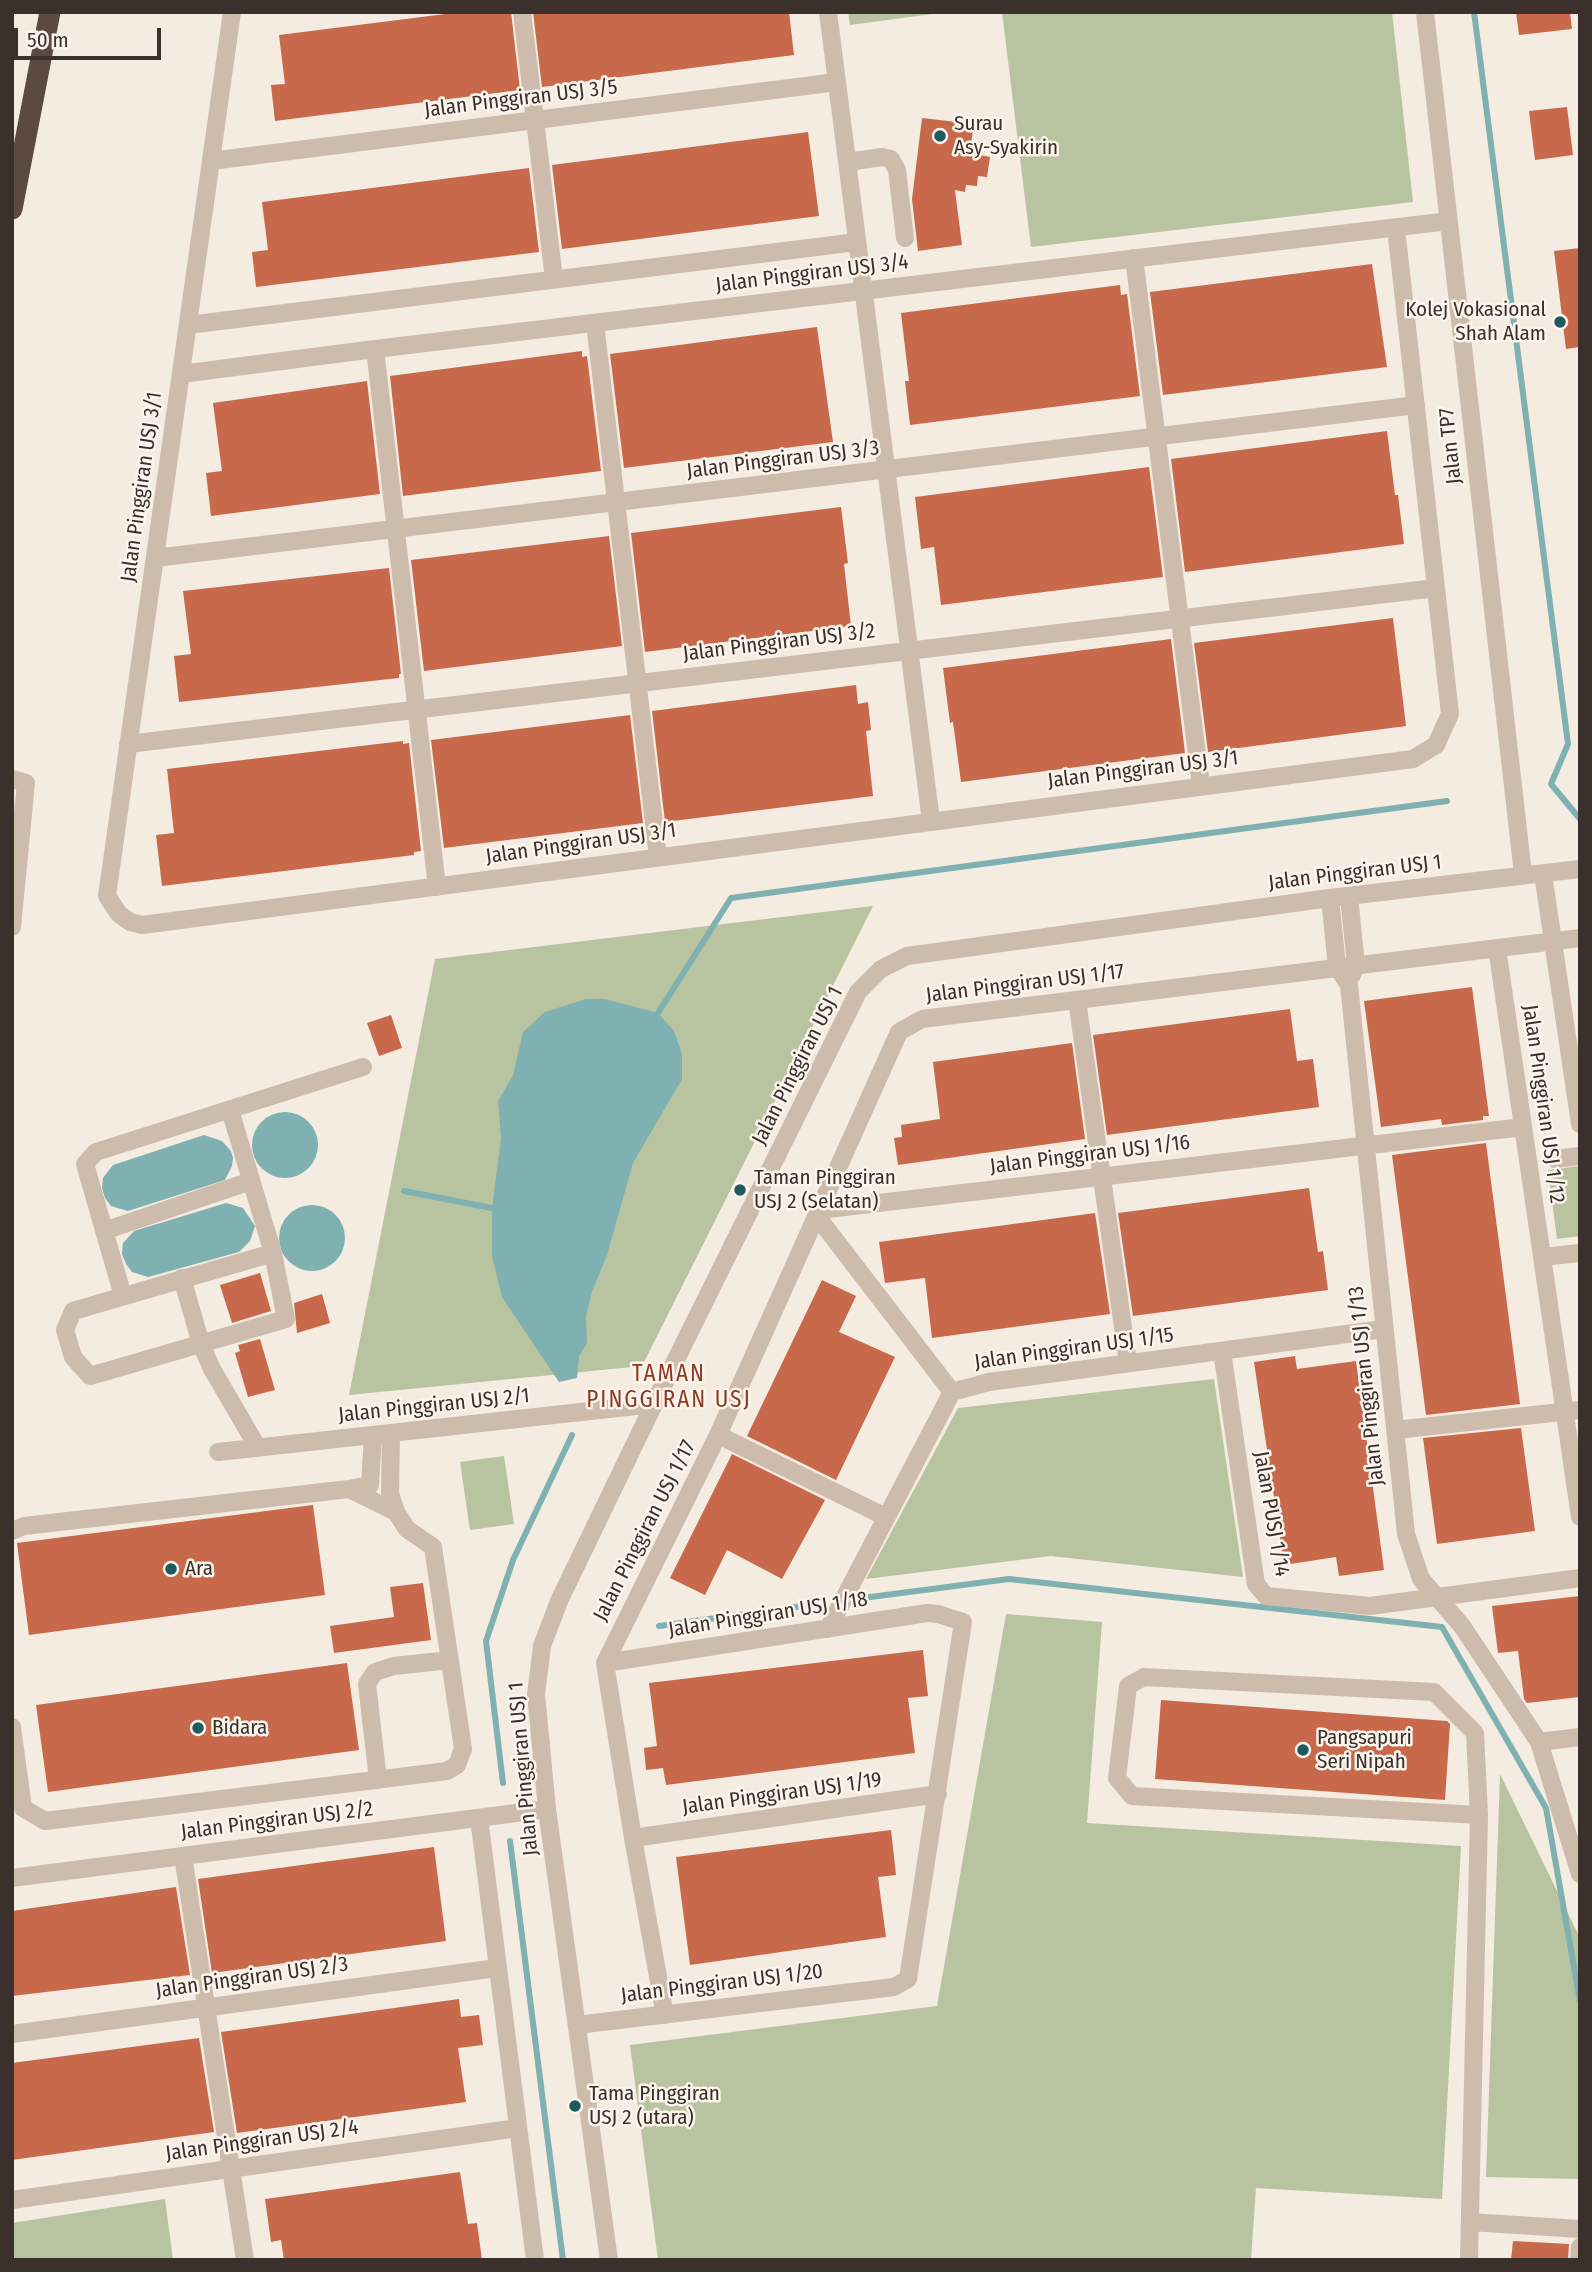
<!DOCTYPE html>
<html>
<head>
<meta charset="utf-8">
<style>
	body { margin:0 }
	#map { position:relative; width:1592px; height:2272px; overflow:hidden; background:#f4ebe1; font-family:"Fira Sans Condensed",sans-serif }
	canvas { display:block }
	.frame { position:absolute; inset:0; border:14px solid #3b302b; pointer-events:none }
	.scale { position:absolute; left:14px; top:28px; width:147px; height:32px; box-sizing:border-box; border:4px solid #3b302b; border-top:0; padding-left:9px; font-size:21px; line-height:24px; white-space:nowrap; color:#3b302b; -webkit-text-stroke:5px #fbf5ee; paint-order:stroke }
</style>
</head>
<body>
<div id="map">
<canvas width="1592" height="2272"></canvas>
<div class="frame"></div>
<div class="scale">50 m</div>
</div>
<script>
const g = document.querySelector('canvas').getContext('2d');
g.lineJoin = 'round';
function paint(path, color) {
  g.fillStyle = color;
  g.fill(path, 'evenodd');
}
function shape(rows) {
  const path = new Path2D();
  for (const r of rows) {
    if (r.length === 3) {
      path.moveTo(r[0] + r[2], r[1]);
      path.arc(r[0], r[1], r[2], 0, 2 * Math.PI);
      continue;
    }
    path.moveTo(r[0], r[1]);
    for (let i = 2; i < r.length; i += 2) path.lineTo(r[i], r[i + 1]);
  }
  return path;
}
function strokePath(path, color, width, dash) {
  g.strokeStyle = color;
  g.lineWidth = width;
  g.lineCap = dash ? 'butt' : 'round';
  g.setLineDash(dash || []);
  g.stroke(path);
}
function label(font, color, halo, rows, align = 'center') {
  g.font = font + ' "Fira Sans Condensed",sans-serif';
  g.lineWidth = 5;
  g.setLineDash([]);
  g.textBaseline = 'middle';
  g.strokeStyle = halo;
  g.fillStyle = color;
  for (const [text, x, y, turn = 0] of rows) {
    g.save();
    g.translate(x, y);
    g.rotate((+turn || 0) * Math.PI / 180);
    g.textAlign = isNaN(turn) ? turn : align;
    if (halo) g.strokeText(text, 0, 0);
    g.fillText(text, 0, 0);
    g.restore();
  }
}
const green = shape([
	[848,12,947,12,850,25],
	[1002,12,1392,12,1413,202,1031,247],
	[873,906,642,1366,349,1395,435,959],
	[1580,1166,1580,1236,1557,1239,1548,1170],
	[1214,1379,1243,1577,1051,1556,866,1579,958,1408],
	[504,1456,514,1524,470,1530,460,1462],
	[1006,1614,1102,1622,1087,1823,1461,1846,1442,2199,1256,2188,1251,2260,658,2260,630,2045,937,2006],
	[1500,1774,1578,1934,1580,1945,1580,2179,1486,2177],
	[165,2199,173,2260,12,2260,12,2223]
]);
const water = shape([
	[586,999,605,999,658,1013,674,1031,682,1054,682,1079,633,1163,607,1255,592,1292,586,1316,587,1343,579,1356,577,1378,559,1382,502,1297,492,1256,492,1208,501,1139,498,1101,513,1075,523,1032,545,1012],
	[285,1145,33],
	[204,1135,222,1141,231,1151,233,1158,232,1166,225,1180,128,1211,111,1206,105,1198,102,1188,103,1178,113,1165],
	[226,1203,243,1208,255,1226,250,1241,239,1252,148,1277,132,1272,126,1264,122,1254,123,1243,134,1231],
	[312,1238,33]
]);
const stream = shape([
	[1474,12,1568,744,1551,784,1580,819],
	[658,1013,731,898,1447,801],
	[404,1191,492,1208],
	[855,1599,1009,1579,1442,1627,1546,1808,1580,2001],
	[659,1626,810,1605],
	[503,1783,486,1641,513,1560,572,1435],
	[510,1841,563,2260]
]);
const building = shape([
	[461,12,511,12,520,90,275,121,271,85,285,84,279,35],
	[533,12,789,12,794,55,542,87],
	[1516,12,1570,12,1572,29,1519,35],
	[1567,107,1573,155,1535,160,1529,111],
	[922,118,974,124,971,144,982,145,980,155,990,157,987,177,978,176,977,186,966,185,965,192,955,190,962,245,918,251,912,199],
	[808,132,819,216,562,249,552,165],
	[529,168,539,252,256,287,252,252,268,250,262,202],
	[1580,248,1580,347,1566,349,1554,251],
	[1372,264,1387,367,1163,395,1150,292],
	[1120,285,1121,295,1127,294,1140,396,910,425,905,381,909,381,901,313],
	[817,327,833,442,624,468,610,354],
	[582,351,582,357,587,356,601,471,403,496,390,376],
	[367,381,380,494,211,516,206,473,222,471,213,403],
	[1387,431,1395,495,1398,495,1404,544,1185,572,1171,459],
	[1149,467,1163,577,941,605,934,547,921,549,915,497],
	[841,507,848,563,844,564,851,626,645,652,631,533],
	[609,536,622,646,424,671,411,560],
	[389,568,401,674,399,674,399,678,179,702,174,656,191,654,183,591],
	[1393,618,1406,726,1208,752,1194,643],
	[1171,639,1185,753,961,782,953,722,950,723,943,668],
	[856,685,858,704,868,702,871,730,866,731,873,796,665,822,652,711],
	[630,715,643,823,444,848,431,740],
	[403,741,403,744,409,743,421,851,414,852,414,855,162,886,156,835,174,833,167,769],
	[1472,987,1489,1116,1483,1116,1483,1120,1442,1125,1441,1119,1381,1127,1364,1001],
	[1290,1009,1297,1061,1313,1059,1319,1107,1107,1135,1093,1035],
	[391,1015,402,1048,379,1056,367,1023],
	[1072,1043,1085,1139,898,1165,894,1138,902,1137,901,1125,940,1119,933,1062],
	[1486,1143,1520,1404,1426,1415,1392,1155],
	[1309,1188,1318,1252,1323,1251,1328,1290,1133,1316,1118,1213],
	[1095,1213,1110,1314,932,1338,925,1278,885,1283,879,1242],
	[260,1273,271,1311,232,1323,220,1285],
	[822,1280,856,1296,839,1332,895,1357,836,1480,747,1436],
	[322,1294,330,1323,297,1333,294,1303],
	[260,1339,275,1390,248,1397,235,1353,240,1351,238,1345],
	[1295,1356,1297,1369,1356,1361,1384,1570,1339,1576,1336,1557,1284,1565,1254,1362],
	[1521,1428,1535,1531,1437,1544,1423,1438],
	[732,1454,825,1500,782,1579,727,1550,705,1595,670,1578],
	[313,1505,325,1595,29,1635,17,1543],
	[423,1583,431,1640,334,1653,330,1626,394,1617,390,1587],
	[1580,1596,1580,1697,1527,1703,1524,1699,1518,1651,1498,1653,1492,1606],
	[923,1650,928,1696,908,1698,915,1753,666,1785,663,1768,646,1770,644,1748,657,1746,649,1683],
	[347,1663,359,1750,48,1792,36,1705],
	[1161,1700,1447,1721,1450,1724,1445,1800,1155,1779],
	[891,1830,896,1875,878,1877,886,1937,690,1965,676,1857],
	[434,1847,446,1941,212,1973,198,1879],
	[176,1887,190,1975,12,1996,12,1911],
	[459,1999,461,2017,479,2015,483,2045,458,2048,466,2102,237,2133,221,2032],
	[199,2038,214,2132,12,2160,12,2063],
	[460,2172,468,2224,477,2223,482,2260,284,2260,281,2240,271,2242,265,2199],
	[1513,2241,1569,2244,1568,2260,1511,2260]
]);
const minor = shape([
	[232,12,107,896,119,914,130,922,142,925,1413,759,1436,745,1450,714,1396,228],
	[522,12,554,279],
	[828,12,931,821],
	[1425,12,1523,874],
	[211,161,837,82],
	[847,162,882,157,891,159,897,170,905,238],
	[1134,258,1201,786],
	[595,323,658,857],
	[188,325,857,242],
	[375,349,437,887],
	[181,374,375,349,1449,221],
	[155,558,1416,405],
	[128,744,1436,588],
	[12,779,26,783,12,927],
	[1543,874,1580,1124],
	[1349,896,1356,965,1352,975],
	[1330,898,1337,967,1349,985,1406,1534,1421,1579,1462,1626,1539,1742,1580,1874],
	[1497,948,1580,1517],
	[1077,1000,1128,1363],
	[230,1110,273,1253,286,1319,90,1376,73,1357,65,1330,73,1311,273,1253],
	[1555,1159,1580,1156],
	[819,1210,1523,1127],
	[816,1215,952,1392],
	[104,1231,251,1181],
	[1542,1257,1580,1253],
	[182,1278,201,1344,212,1369,258,1448],
	[123,1296,85,1164,96,1152,363,1067],
	[1222,1351,1256,1584,1266,1596,1370,1606,1580,1578],
	[1395,1430,1580,1410],
	[718,1435,886,1517],
	[218,1452,654,1404],
	[349,1489,370,1485,373,1435],
	[12,1531,24,1526,349,1489,396,1512],
	[828,1629,952,1392,989,1382,1384,1329],
	[1144,1677,1434,1692,1475,1733,1479,1815,1132,1796,1117,1778,1128,1686,1144,1677],
	[12,1727,23,1808,45,1821,447,1771,457,1765,463,1749,433,1547,407,1529,396,1512,390,1493,391,1433],
	[1539,1742,1580,1737],
	[378,1780,367,1684,375,1672,394,1666,450,1660],
	[479,1818,535,2260],
	[633,1838,938,1794],
	[183,1856,245,2260],
	[12,1878,547,1809],
	[665,2015,633,1838,605,1663,718,1435,899,1032,922,1019,1580,938],
	[577,2025,894,1987,908,1979,963,1622,938,1614,927,1613,605,1663],
	[12,2034,497,1968],
	[12,2200,518,2128],
	[1470,2222,1580,2229],
	[609,2260,547,1809,536,1694,542,1646,559,1601,654,1404,858,992,881,969,907,956,1330,898,1580,869],
	[1469,2260,1479,1815],
	[1579,2260,1580,2247]
]);
const highway = shape([
	[12,209,50,12]
]);
const markers = [
	[940,136,7,"#1f5a5e"],
	[1560,322,7,"#1f5a5e"],
	[740,1190,7,"#1f5a5e"],
	[171,1569,7,"#1f5a5e"],
	[198,1728,7,"#1f5a5e"],
	[1303,1750,7,"#1f5a5e"],
	[575,2106,7,"#1f5a5e"]
];
const streetNames = [
	["Jalan Pinggiran USJ 3/5",521,99,-7],
	["Jalan Pinggiran USJ 3/4",812,274,-7],
	["Jalan TP7",1451,446,-96],
	["Jalan Pinggiran USJ 3/3",783,460,-7],
	["Jalan Pinggiran USJ 3/1",142,487,-82],
	["Jalan Pinggiran USJ 3/2",779,643,-7],
	["Jalan Pinggiran USJ 3/1",1143,770,-7],
	["Jalan Pinggiran USJ 3/1",581,844,-8],
	["Jalan Pinggiran USJ 1",1355,873,-7],
	["Jalan Pinggiran USJ 1/17",1025,984,-7],
	["Jalan Pinggiran USJ 1",798,1066,-63],
	["Jalan Pinggiran USJ 1/12",1543,1104,82],
	["Jalan Pinggiran USJ 1/16",1090,1155,-7],
	["Jalan Pinggiran USJ 1/15",1074,1349,-8],
	["Jalan Pinggiran USJ 1/13",1367,1386,-96],
	["Jalan Pinggiran USJ 2/1",434,1406,-6],
	["Jalan PUSJ 1/14",1271,1514,80],
	["Jalan Pinggiran USJ 1/17",645,1531,-63],
	["Jalan Pinggiran USJ 1/18",768,1615,-9],
	["Jalan Pinggiran USJ 1",524,1769,-95],
	["Jalan Pinggiran USJ 1/19",782,1794,-8],
	["Jalan Pinggiran USJ 2/2",277,1821,-7],
	["Jalan Pinggiran USJ 2/3",252,1978,-8],
	["Jalan Pinggiran USJ 1/20",722,1984,-7],
	["Jalan Pinggiran USJ 2/4",262,2141,-8]
];
const poiNames = [
	["Surau",954,124],
	["Asy-Syakirin",954,148],
	["Kolej Vokasional",1546,310,"right"],
	["Shah Alam",1546,334,"right"],
	["Taman Pinggiran",754,1178],
	["USJ 2 (Selatan)",754,1202],
	["Ara",185,1569],
	["Bidara",212,1728],
	["Pangsapuri",1317,1738],
	["Seri Nipah",1317,1762],
	["Tama Pinggiran",589,2094],
	["USJ 2 (utara)",589,2118]
];
const neighbourhoodNames = [
	["TAMAN",669,1375],
	["PINGGIRAN USJ",669,1401]
];
paint(green, '#b8c4a0');
paint(water, '#7fb0b2');
strokePath(stream, '#7fb0b2', 6);
paint(building, '#c8694b');
strokePath(minor, '#cdbbac', 18);
strokePath(highway, '#5c4a42', 21);
for (const [x, y, r, color] of markers) {
  const dot = new Path2D();
  dot.arc(x, y, r, 0, 2 * Math.PI);
  g.fillStyle = color;
  g.fill(dot);
  strokePath(dot, '#fbf5ee', 2.5);
}
label('21px', '#3b302b', '#fbf5ee', streetNames);
label('21px', '#3b302b', '#fbf5ee', poiNames, 'left');
g.letterSpacing = '2px';
label('23px', '#8c3b22', '#fbf5ee', neighbourhoodNames);
g.letterSpacing = '0px';
</script>
</body>
</html>
